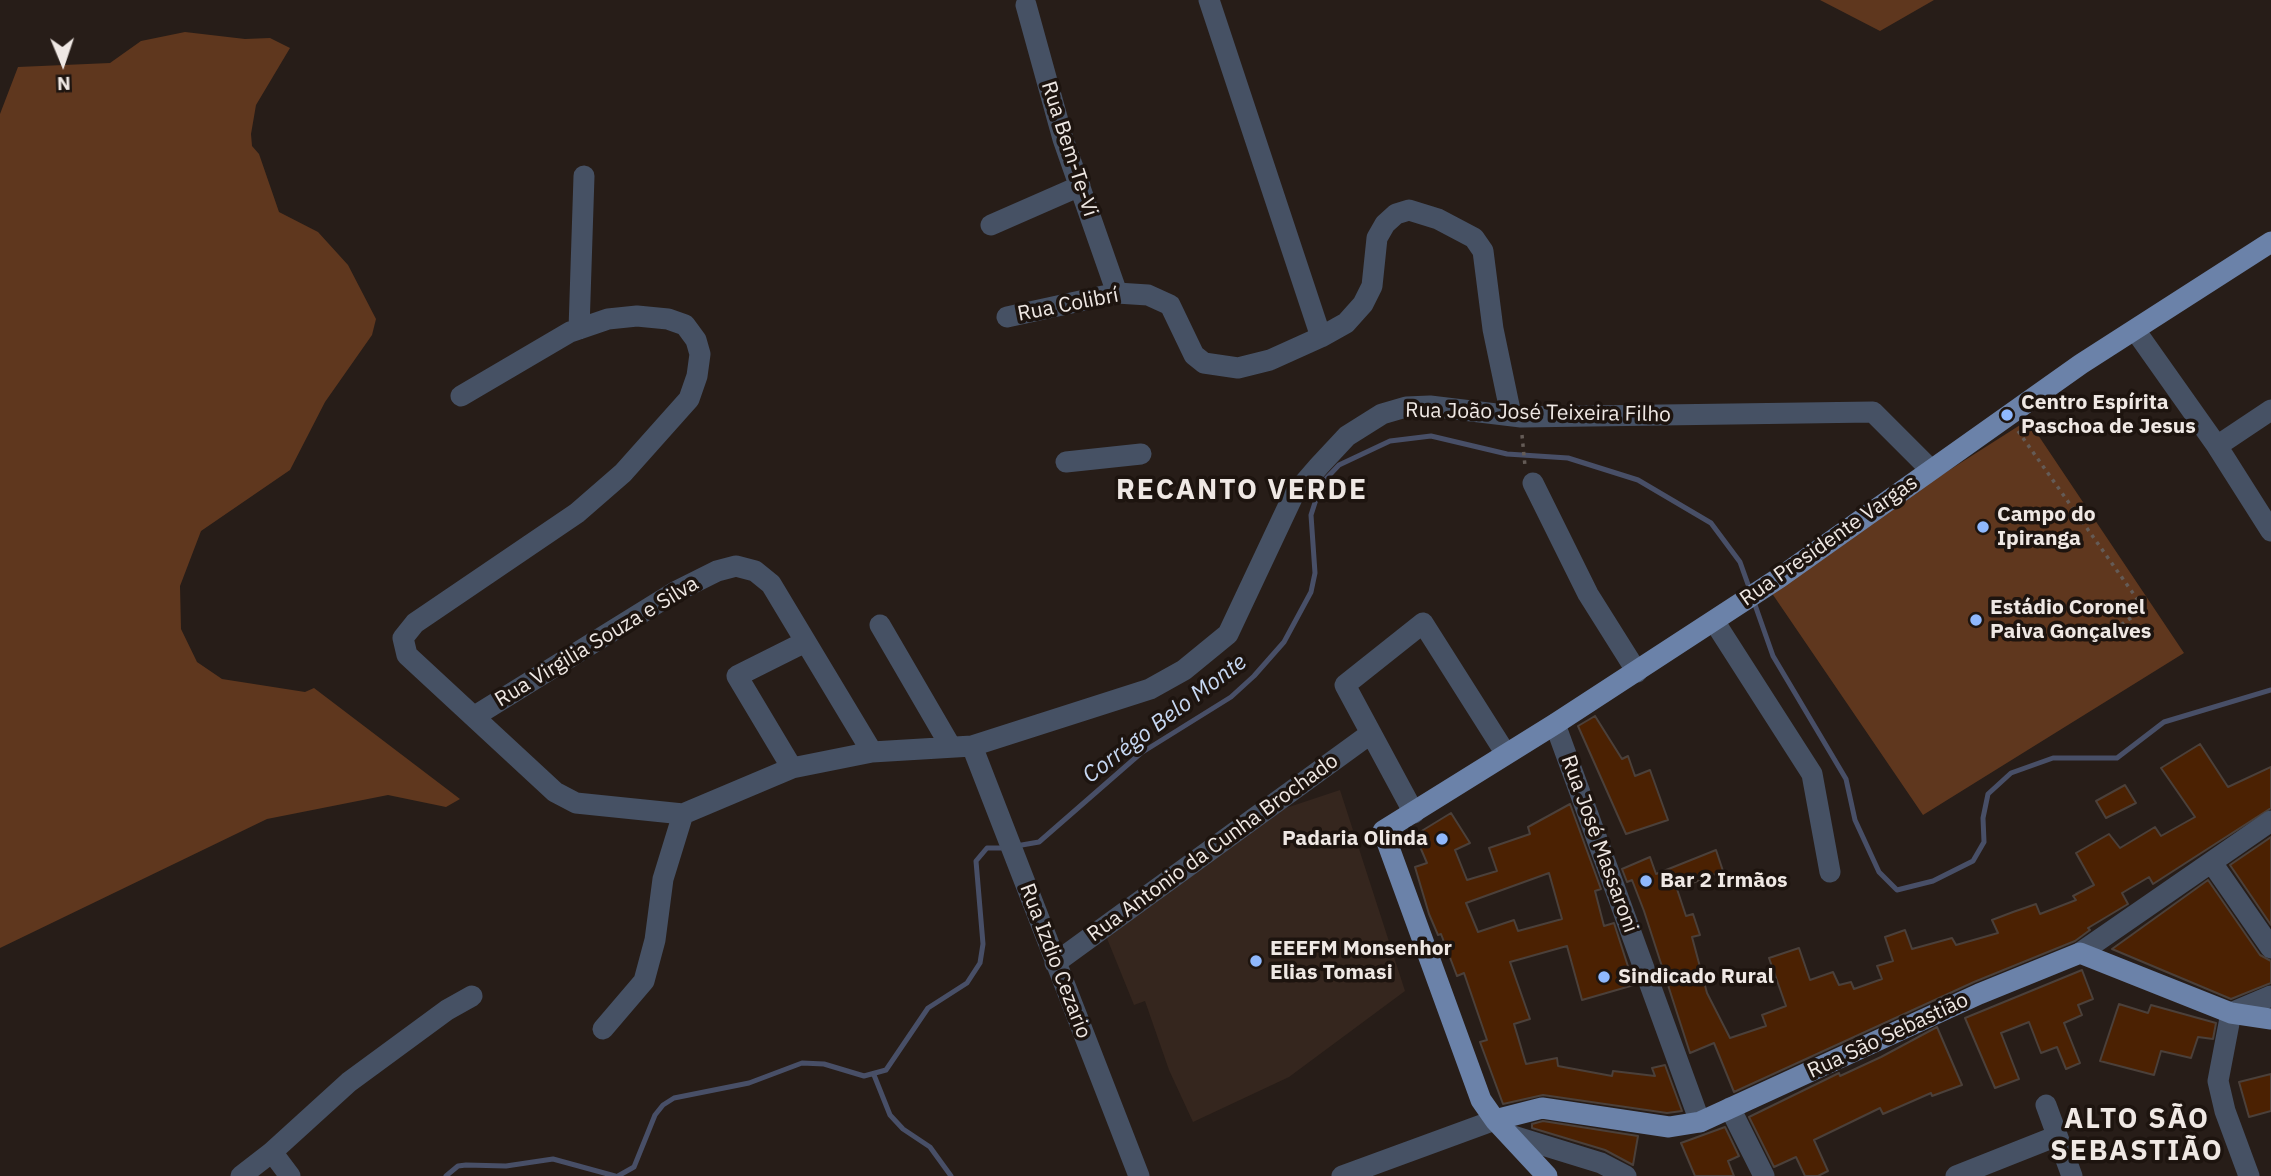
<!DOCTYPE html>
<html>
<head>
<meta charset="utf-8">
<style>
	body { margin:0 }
	#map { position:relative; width:2271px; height:1176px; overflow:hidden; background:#271d18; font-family:"IBM Plex Sans",sans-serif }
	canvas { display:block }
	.north { position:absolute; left:28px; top:28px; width:70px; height:70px; -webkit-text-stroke:5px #1d140f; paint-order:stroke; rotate:178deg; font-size:19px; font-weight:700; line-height:28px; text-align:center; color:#efe8e4 }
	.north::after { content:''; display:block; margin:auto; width:24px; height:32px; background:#efe8e4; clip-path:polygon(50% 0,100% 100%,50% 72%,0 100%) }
</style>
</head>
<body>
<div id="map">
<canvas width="2271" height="1176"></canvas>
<div class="north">N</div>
</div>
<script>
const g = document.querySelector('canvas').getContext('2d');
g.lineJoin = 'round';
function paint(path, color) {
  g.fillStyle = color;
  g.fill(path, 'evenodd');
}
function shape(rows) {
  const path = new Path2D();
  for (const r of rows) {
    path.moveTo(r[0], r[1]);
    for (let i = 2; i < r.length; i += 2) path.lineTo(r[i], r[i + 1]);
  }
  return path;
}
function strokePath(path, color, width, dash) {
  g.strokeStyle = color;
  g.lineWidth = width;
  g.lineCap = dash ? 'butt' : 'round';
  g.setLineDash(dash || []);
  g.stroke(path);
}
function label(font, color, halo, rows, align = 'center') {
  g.font = font + ' "IBM Plex Sans",sans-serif';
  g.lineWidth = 7;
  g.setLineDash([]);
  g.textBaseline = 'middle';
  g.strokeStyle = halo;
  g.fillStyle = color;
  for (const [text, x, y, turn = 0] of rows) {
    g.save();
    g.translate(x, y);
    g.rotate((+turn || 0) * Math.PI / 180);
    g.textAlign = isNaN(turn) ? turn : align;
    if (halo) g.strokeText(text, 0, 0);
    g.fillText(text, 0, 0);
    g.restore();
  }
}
const built = shape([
	[1340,790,1405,991,1289,1077,1193,1122,1169,1070,1145,1001,1134,1005,1104,931,1253,819]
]);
const green = shape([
	[1820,0,1934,0,1880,31],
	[185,32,245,39,270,38,290,48,256,105,251,134,252,146,259,154,279,212,318,232,348,265,376,319,372,335,325,402,290,470,201,531,180,586,181,629,197,662,222,679,305,692,314,688,460,799,446,807,388,795,267,819,0,948,0,114,18,67,110,63,141,41],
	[2028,420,2184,653,1923,815,1767,586]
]);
const stream = shape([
	[1754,602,1773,656,1846,779,1855,820,1879,872,1897,890,1933,881,1973,861,1984,842,1983,818,1988,794,2011,773,2053,758,2117,758,2164,722,2271,690],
	[1016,846,1039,842,1141,753,1231,697,1254,676,1284,642,1311,592,1315,573,1311,515,1321,484,1339,465,1390,441,1431,436,1507,454,1568,458,1638,480,1711,523,1740,562,1750,590],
	[874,1075,890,1115,903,1129,930,1147,951,1176],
	[446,1176,458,1166,466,1165,506,1166,553,1159,615,1176],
	[618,1176,634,1167,655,1115,663,1105,674,1098,749,1083,802,1063,824,1064,864,1076,886,1070,928,1008,967,983,980,963,983,944,976,861,987,848,1006,848]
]);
const building = shape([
	[1595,716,1622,759,1628,756,1635,776,1650,770,1668,820,1626,834,1578,726,1595,716],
	[2200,744,2228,787,2271,767,2271,808,2153,884,2149,877,2122,893,2128,904,2088,928,2090,930,2075,941,1974,982,1734,1092,1714,1043,1690,1053,1644,911,1632,880,1627,882,1622,869,1650,857,1656,874,1716,850,1723,871,1677,889,1686,916,1693,914,1700,935,1692,937,1707,993,1730,1038,1766,1026,1762,1015,1786,1006,1769,958,1799,948,1810,980,1833,972,1839,985,1851,982,1854,989,1882,979,1877,966,1893,961,1885,937,1905,930,1912,949,1952,938,1956,945,1998,933,1992,920,2013,912,2036,904,2040,914,2076,900,2073,896,2094,885,2076,853,2109,834,2120,848,2155,827,2161,836,2195,817,2161,768,2200,744],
	[2125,785,2136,803,2106,818,2096,801,2125,785],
	[1570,804,1601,889,1595,891,1604,926,1614,923,1634,985,1582,1000,1567,946,1510,962,1530,1019,1514,1024,1526,1064,1557,1058,1558,1066,1612,1076,1613,1071,1655,1076,1652,1068,1665,1065,1682,1111,1667,1113,1543,1095,1503,1104,1480,1042,1487,1040,1464,973,1457,976,1441,934,1438,935,1429,914,1415,867,1427,863,1415,835,1451,813,1470,843,1455,850,1467,880,1497,871,1489,848,1530,834,1528,827,1570,804],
	[1549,873,1562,919,1518,931,1514,920,1478,932,1466,903,1549,873],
	[2271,837,2271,925,2230,865,2271,837],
	[2208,880,2260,955,2271,961,2271,983,2231,999,2112,949,2208,880],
	[2082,970,2093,999,2078,1005,2082,1015,2064,1023,2080,1063,2066,1069,2057,1047,2041,1053,2029,1022,2001,1033,2019,1079,1995,1088,1965,1018,2082,970],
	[2119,1004,2148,1013,2151,1005,2216,1023,2213,1039,2198,1037,2191,1058,2161,1051,2154,1075,2100,1061,2119,1004],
	[1937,1027,1962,1085,1932,1096,1931,1093,1883,1114,1880,1108,1814,1140,1828,1171,1818,1176,1805,1176,1796,1157,1774,1167,1749,1117,1839,1073,1840,1076,1881,1057,1937,1027],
	[2271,1074,2271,1111,2249,1117,2239,1082,2271,1074],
	[1543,1121,1638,1136,1633,1165,1605,1150,1532,1128,1532,1124,1543,1121],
	[1725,1127,1739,1156,1728,1161,1734,1176,1695,1176,1681,1143,1725,1127]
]);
const path = shape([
	[2018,431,2140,603,2138,613,2099,640],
	[1522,435,1525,466]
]);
const minor = shape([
	[1209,0,1321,337],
	[1026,5,1063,139,1117,293],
	[991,225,1080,186],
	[1007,317,1117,293,1148,295,1170,305,1194,355,1204,363,1238,368,1270,360,1321,337,1346,323,1363,304,1372,286,1377,238,1385,224,1396,214,1409,210,1438,219,1474,238,1483,251,1493,329,1511,415],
	[579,329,584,176],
	[2135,330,2217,446,2271,531],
	[461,396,570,332,608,319,637,316,668,319,685,325,696,340,700,354,697,376,689,399,623,473,577,513,415,623,403,638,407,655,555,792,576,803,683,814,792,768,872,752,972,746,1150,689,1184,670,1228,634,1293,496,1319,466,1347,436,1382,414,1406,407,1430,406,1521,417,1873,412,1930,469],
	[2217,446,2271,410],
	[1066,462,1141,454],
	[1533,483,1588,594,1637,672],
	[1714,621,1812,774,1830,872],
	[880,625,951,747],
	[475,716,675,592,717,571,736,566,755,571,771,584,872,752],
	[1555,724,1700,1122],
	[972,746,1139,1176],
	[792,768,737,676,805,642],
	[1414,813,1345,685,1423,623,1506,754],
	[2212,863,2271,948],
	[2080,953,2271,821],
	[1055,963,1370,734],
	[603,1029,644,981,655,940,663,879,683,814],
	[2046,1105,2072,1176],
	[1730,1108,1764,1176],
	[1510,1135,1601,1163,1626,1176],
	[241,1176,272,1152],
	[290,1176,272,1152,349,1082,447,1010,472,996],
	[1342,1176,1495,1120],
	[1956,1176,2057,1136],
	[2249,1176,2225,1111,2218,1081,2231,1013,2271,996]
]);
const major = shape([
	[1495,1120,1542,1108,1669,1127,1700,1122,1979,994,2080,953,2231,1013,2271,1019],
	[1547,1176,1495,1120,1481,1100,1383,831,1555,724,1779,578,2081,364,2271,242]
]);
const markers = [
	[2007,415,7,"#8fb8fd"],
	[1983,527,7,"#8fb8fd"],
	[1976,620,7,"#8fb8fd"],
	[1442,839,7,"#8fb8fd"],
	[1646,881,7,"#8fb8fd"],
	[1256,961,7,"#8fb8fd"],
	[1604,977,7,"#8fb8fd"]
];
const streetNames = [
	["Rua Bem-Te-Vi",1069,149,72],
	["Rua Colibrí",1068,305,-11],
	["Rua João José Teixeira Filho",1538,413,1],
	["Rua Presidente Vargas",1829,541,-35],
	["Rua Virgilia Souza e Silva",597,642,-31],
	["Rua José Massaroni",1599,844,70],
	["Rua Antonio da Cunha Brochado",1213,848,-36],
	["Rua Izdio Cezario",1055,961,69],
	["Rua São Sebastião",1888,1036,-25]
];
const poiNames = [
	["Centro Espírita",2021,403],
	["Paschoa de Jesus",2021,427],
	["Campo do",1997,515],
	["Ipiranga",1997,539],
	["Estádio Coronel",1990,608],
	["Paiva Gonçalves",1990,632],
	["Padaria Olinda",1428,839,"right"],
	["Bar 2 Irmãos",1660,881],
	["EEEFM Monsenhor",1270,949],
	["Elias Tomasi",1270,973],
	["Sindicado Rural",1618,977]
];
const waterNames = [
	["Corrégo Belo Monte",1165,719,-37]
];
const districtNames = [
	["RECANTO VERDE",1242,491],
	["ALTO SÃO",2137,1120],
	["SEBASTIÃO",2137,1152]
];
paint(built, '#35261e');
paint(green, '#5f371e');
strokePath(stream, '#484f67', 5);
paint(building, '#4b2102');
strokePath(building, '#4b403a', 2);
strokePath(path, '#645b56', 3.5, [3.5, 5]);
strokePath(minor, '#465164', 21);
strokePath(major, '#6b82a9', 21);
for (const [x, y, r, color] of markers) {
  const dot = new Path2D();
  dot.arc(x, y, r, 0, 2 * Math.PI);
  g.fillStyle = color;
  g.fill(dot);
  strokePath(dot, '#1d140f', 2.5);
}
label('21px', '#efe8e4', '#1d140f', streetNames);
label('bold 21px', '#efe8e4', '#1d140f', poiNames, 'left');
label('italic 23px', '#c7d8f3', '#1d140f', waterNames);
g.letterSpacing = '2px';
label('bold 28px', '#efe8e4', '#1d140f', districtNames);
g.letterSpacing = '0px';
</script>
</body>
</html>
